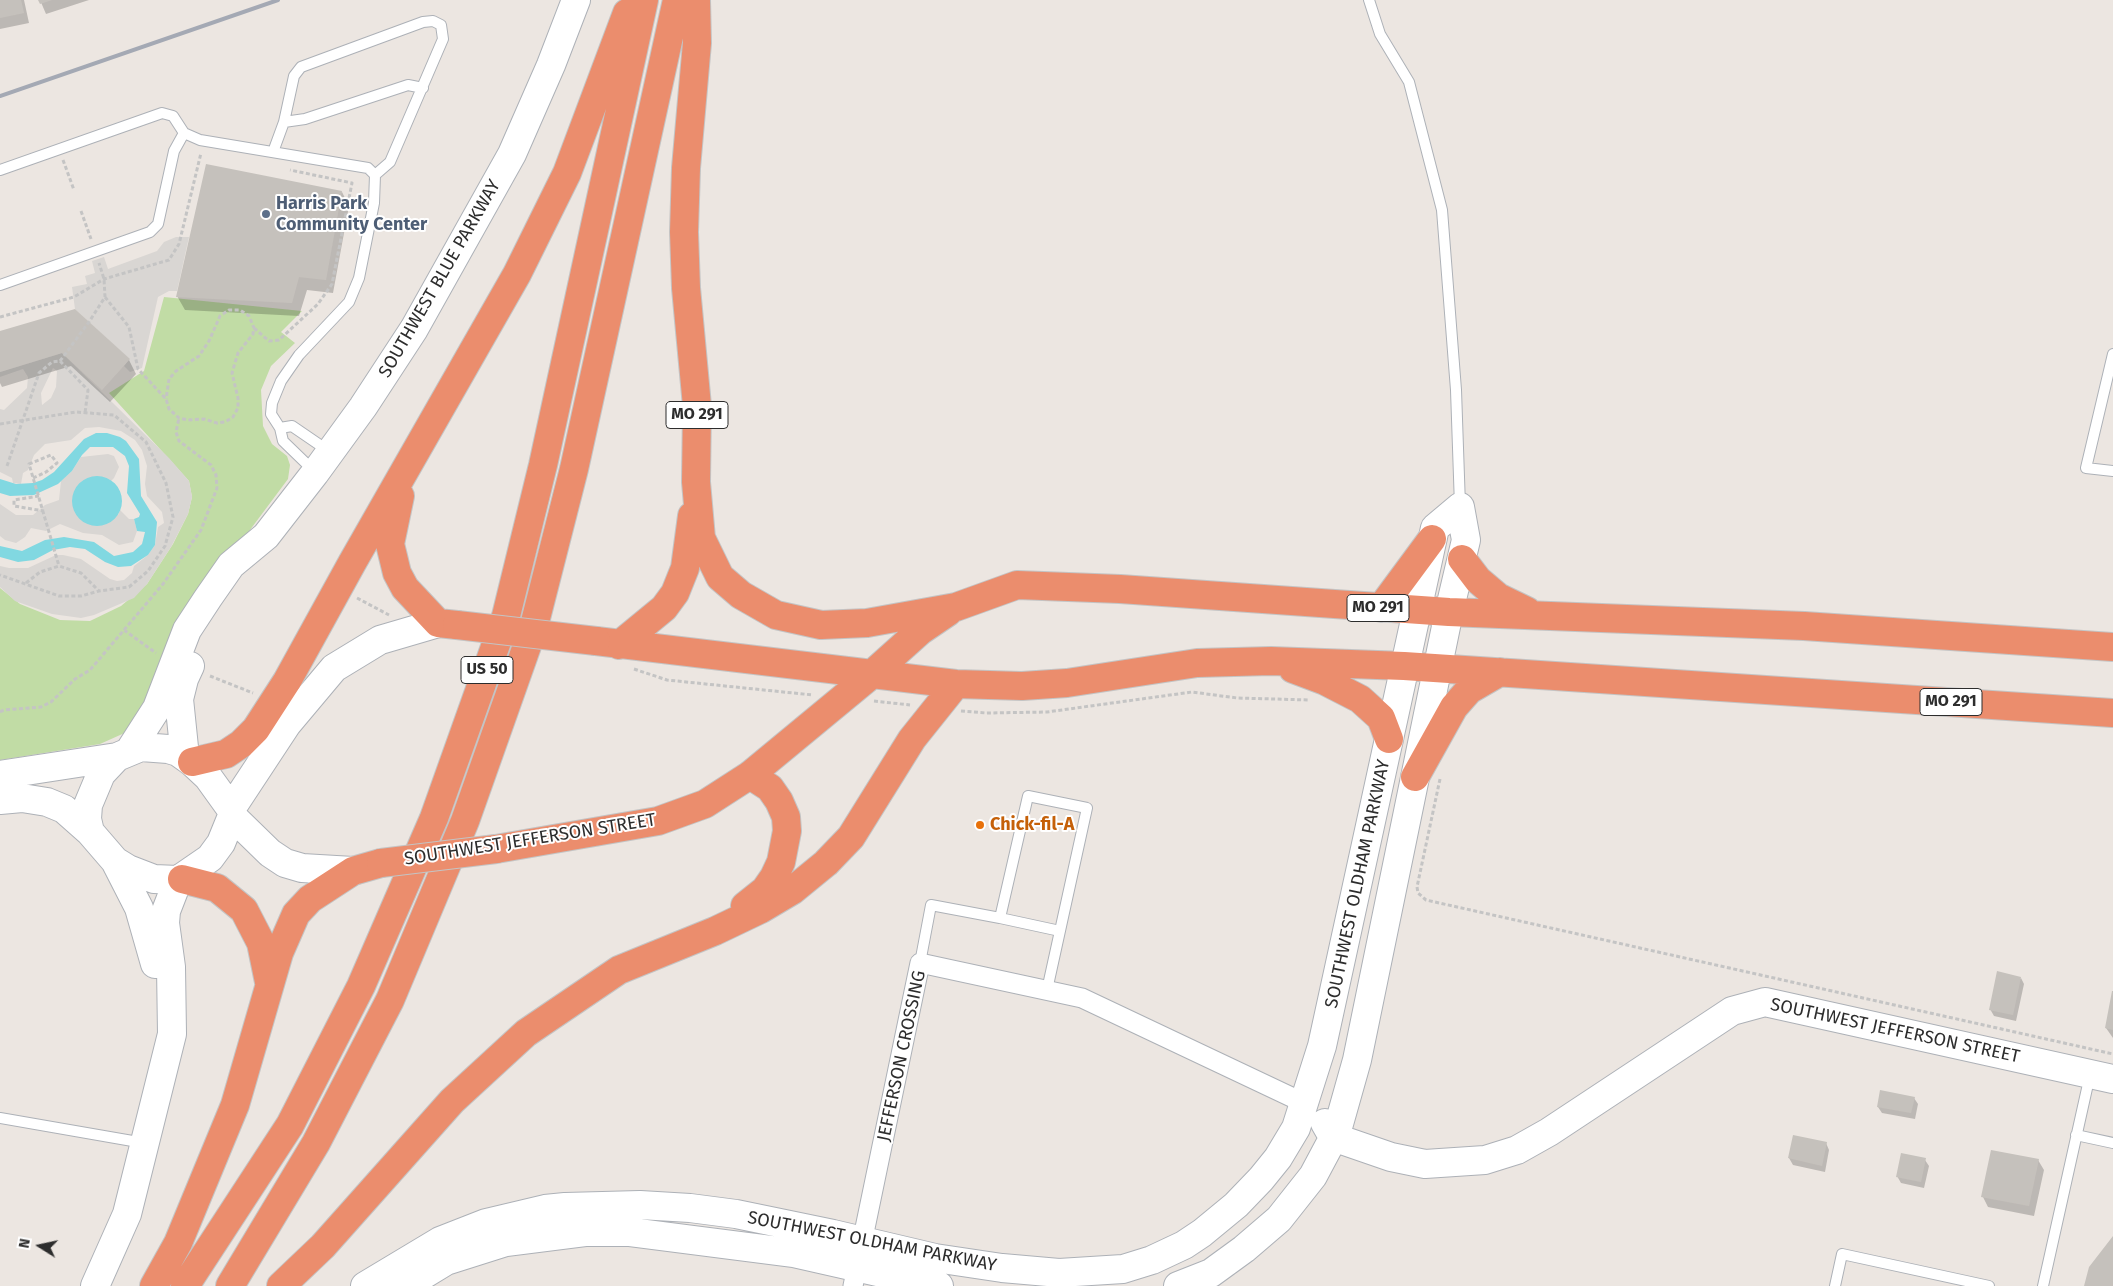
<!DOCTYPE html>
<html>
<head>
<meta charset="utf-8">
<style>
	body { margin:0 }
	#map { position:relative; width:2113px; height:1286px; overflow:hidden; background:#ece6e1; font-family:"Fira Sans",sans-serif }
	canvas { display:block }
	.north { position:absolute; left:15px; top:1221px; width:50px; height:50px; -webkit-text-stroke:4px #fff; paint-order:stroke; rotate:280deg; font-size:14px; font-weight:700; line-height:20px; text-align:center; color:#2d2d2d }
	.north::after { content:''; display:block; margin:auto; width:18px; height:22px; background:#2d2d2d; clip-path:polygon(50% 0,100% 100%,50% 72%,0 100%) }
</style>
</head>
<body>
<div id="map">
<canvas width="2113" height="1286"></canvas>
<div class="north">N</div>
</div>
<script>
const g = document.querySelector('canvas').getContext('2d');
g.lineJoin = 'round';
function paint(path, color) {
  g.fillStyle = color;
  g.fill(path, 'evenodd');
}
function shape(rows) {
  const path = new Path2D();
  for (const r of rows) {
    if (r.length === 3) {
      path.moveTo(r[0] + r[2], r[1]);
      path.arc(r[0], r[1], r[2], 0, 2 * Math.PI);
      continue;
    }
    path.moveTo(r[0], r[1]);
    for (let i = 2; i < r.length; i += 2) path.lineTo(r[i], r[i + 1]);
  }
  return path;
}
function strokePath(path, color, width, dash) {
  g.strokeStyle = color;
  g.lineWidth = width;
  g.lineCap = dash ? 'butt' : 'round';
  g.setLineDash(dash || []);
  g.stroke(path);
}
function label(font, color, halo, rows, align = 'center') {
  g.font = font + ' "Fira Sans",sans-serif';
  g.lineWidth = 4;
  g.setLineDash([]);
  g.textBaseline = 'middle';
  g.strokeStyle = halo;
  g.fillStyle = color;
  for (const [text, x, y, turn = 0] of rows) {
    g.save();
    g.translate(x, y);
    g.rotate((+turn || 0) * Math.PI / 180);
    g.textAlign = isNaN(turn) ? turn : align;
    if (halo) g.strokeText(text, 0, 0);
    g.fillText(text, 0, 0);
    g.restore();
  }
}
const green = shape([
	[164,297,302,311,281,332,295,343,271,366,261,390,263,426,272,444,287,456,290,465,288,479,179,625,157,685,129,731,100,744,0,760,0,588,20,604,60,620,90,621,121,606,147,584,173,544,188,514,192,497,189,481,109,393,144,371]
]);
const plaza = shape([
	[176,237,189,237,177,291,169,291,158,297,142,368,130,372,124,366,129,359,75,309,72,287,87,284,85,276,95,273,92,261,104,257,108,269,157,251,164,242],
	[62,353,169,458,189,481,192,497,188,514,171,547,147,584,134,598,94,615,81,618,52,614,15,601,0,587,0,566,9,568,28,568,56,555,63,555,81,559,110,579,117,581,124,580,132,573,134,566,148,555,155,545,158,527,164,523,162,512,147,496,145,484,147,466,142,450,135,440,121,431,99,427,85,428,71,440,45,444,34,455,28,470,23,473,21,484,13,483,12,478,0,472,0,409,4,410,27,388,28,377,23,369,0,377,0,372],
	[53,368,57,371,56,387,51,398,42,405,41,393],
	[108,454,114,456,119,467,114,478,111,481,109,479,118,515,120,510,129,519,134,519,137,531,133,542,119,545,102,535,83,533,60,524,46,531,31,528,25,537,16,543,5,540,0,536,0,504,16,515,33,515,45,505,59,500,61,481,72,471,81,457]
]);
const water = shape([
	[96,433,107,433,120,437,126,441,139,459,141,496,157,522,155,545,148,555,131,566,118,567,105,562,85,549,70,547,53,550,34,560,18,562,0,557,0,546,22,551,45,540,64,537,94,542,114,556,133,552,142,544,145,532,137,531,134,519,139,517,140,514,127,493,129,466,125,456,113,447,90,447,82,455,72,471,58,484,34,495,10,496,0,493,0,479,16,484,33,483,42,480,54,472,84,439],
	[97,501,25]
]);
const shadow = shape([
	[0,0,24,0,29,23,0,29],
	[40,0,89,0,46,14],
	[342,192,349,206,333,293,307,290,299,316,185,310,177,296],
	[0,332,129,360,136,374,110,402,71,366,2,387,0,383],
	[2021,978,2024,984,2016,1021,1994,1016,1990,1009],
	[2113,993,2113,1038,2106,1028],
	[1914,1098,1918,1104,1915,1119,1882,1113,1878,1107],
	[1794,1136,1826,1143,1829,1150,1825,1172,1793,1165,1789,1158],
	[1925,1160,1929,1166,1924,1188,1901,1183,1897,1176],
	[2038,1160,2044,1170,2034,1216,1988,1207,1983,1197]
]);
const building = shape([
	[0,0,21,0,24,13,0,18],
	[38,0,52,0,40,4],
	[206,164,342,191,326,280,299,277,292,303,176,297],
	[75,309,130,359,102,390,62,353,0,372,0,331],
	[1997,971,2021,977,2013,1015,1989,1010],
	[2112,991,2113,991,2113,1030,2105,1028],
	[1880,1090,1915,1097,1911,1113,1877,1107],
	[1793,1135,1827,1142,1822,1166,1788,1158],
	[1991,1150,2039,1159,2029,1206,1981,1197],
	[1901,1153,1926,1158,1921,1182,1896,1177],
	[2113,1236,2113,1286,2084,1286,2089,1267]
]);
const path = shape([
	[63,160,74,190],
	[81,211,91,239],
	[105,297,129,327,138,369,166,399,169,409,179,418,188,420,204,419,217,423,225,422,233,417,238,408,238,398,232,373,238,353,253,334,254,328,249,316,240,310,229,310,220,316,209,341,199,356,176,371,169,379,166,399],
	[0,317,74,297,104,279,169,260,179,244,201,153],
	[254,328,269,341,279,340,318,304,332,284,352,183,290,170],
	[60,361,89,322,105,297,104,279,99,263],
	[0,424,76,412,114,415,146,442,166,483,173,517,165,546,148,571,129,587,99,591,81,596,59,596,0,575],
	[7,466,39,373,52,362,60,361,88,390,85,413],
	[33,478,46,472,57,463,51,455,29,464,59,566],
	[39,496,14,500,14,506,44,511],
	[26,583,40,572,59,566,81,573,99,591],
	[357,598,389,615],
	[124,630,156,653],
	[634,669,667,680,813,695],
	[210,676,253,693],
	[874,701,910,705],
	[961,711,986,713,1047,712,1192,692,1237,698,1310,700],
	[0,712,4,710,41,707,51,702,75,679,90,670,163,584,201,530,217,488,216,475,211,465,179,441,176,432,179,418],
	[1440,779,1417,887,1418,893,1426,900,2113,1054]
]);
const lane = shape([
	[1369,0,1380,34,1409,82,1442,210,1456,390,1460,506],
	[284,122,305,119,408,85,423,88],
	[273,152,284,122,294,76,301,67,423,22,433,21,441,25,443,39,390,162,375,175],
	[0,170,162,113,173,116,184,133,200,140,368,168,375,175,374,203,359,278,349,302,299,355,281,381,272,403,271,414,280,428,283,441,315,472],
	[0,285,150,232,158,224,174,151,184,133],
	[2113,354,2086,468,2113,471],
	[280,428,292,426,330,452],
	[920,963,931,905,1000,918],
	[1047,990,1087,808,1028,796,1000,918,1060,931],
	[0,1118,144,1143],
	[2076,1135,2113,1143],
	[1835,1286,1842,1254,1989,1286],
	[2043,1286,2090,1075]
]);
const street = shape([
	[853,1286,920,963,1082,998,1304,1103]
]);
const secondary = shape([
	[141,747,168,749,178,752,192,762,208,777,231,809,232,816,221,843,210,858,178,880,154,879,128,869,115,861,90,832,87,819,88,805,101,774,117,757,141,747],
	[130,750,157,708,187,630,208,598,231,565,266,536,315,473,363,407,414,329,512,154,551,65,576,0],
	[185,757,179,699,184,679,190,666],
	[0,775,117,757],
	[0,800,22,798,47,802,64,809,90,832],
	[231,809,287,724,334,668,380,640,438,623],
	[232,816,270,853,285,863,302,868,353,871],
	[115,861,139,908,155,964],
	[1325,1123,1333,1137,1391,1157,1425,1164,1485,1160,1517,1150,1549,1132,1732,1011,1765,1002,2113,1079],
	[95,1286,127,1214,172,1034,171,967,165,923,166,911,178,880],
	[365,1286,440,1241,486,1223,545,1209,565,1207,640,1205,690,1208,736,1214,833,1234,935,1258,1002,1268,1059,1273,1123,1269,1152,1260,1184,1245,1202,1233,1236,1205,1261,1179,1278,1158,1296,1128,1322,1046,1435,528,1460,507,1466,540,1449,612,1357,1060,1337,1131,1313,1176,1279,1219,1244,1249,1211,1273,1178,1286],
	[405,1286,446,1261,506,1242,585,1232,630,1232,794,1253,939,1286]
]);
const highway = shape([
	[696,0,697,43,686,168,684,232,686,288,697,406,696,482,701,538,720,577,741,595,776,615,821,625,867,623,956,607,1017,585,1120,589,1449,612,1804,626,2113,647],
	[400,496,390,544,397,573,405,588,438,623,457,625],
	[1462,559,1478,580,1498,597,1527,611],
	[1381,608,1432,539],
	[596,641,956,684,1022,686,1067,683,1197,663,1271,661,1404,666,2113,713],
	[619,645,664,608,675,593,685,568,692,516],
	[1293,669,1325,681,1360,699,1381,718,1389,739],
	[192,762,226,754,241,744,256,729,287,681,352,563,517,274,567,173,627,13],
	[1415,777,1454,707,1469,690,1500,672],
	[496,849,658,821,705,804,750,775,871,675,920,631,948,612],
	[182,879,217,888,244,910,261,943,269,982],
	[745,906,765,890,774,877,781,862,787,831,786,817,779,801,770,788,750,775],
	[154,1286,178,1243,235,1105,279,953,296,914,310,899,353,871,381,863],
	[185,1286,290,1125,361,986,434,818,506,616,543,465,644,0],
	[230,1286,316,1143,390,1000,465,821,534,626,574,469,677,0],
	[281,1286,323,1246,452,1101,526,1033,619,970,715,931,761,909,793,890,826,863,851,837,912,739,956,684]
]);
const rail = shape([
	[0,96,278,0]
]);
const highwayBridge = shape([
	[457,625,596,641],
	[381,863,496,849]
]);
const markers = [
	[266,214,5,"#5c6f8a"],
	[980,825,5,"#e8710a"]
];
const shields = [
	[697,415,62],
	[1378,608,62],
	[487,670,52],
	[1951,702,62]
];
const shieldNames = [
	["MO 291",697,415],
	["MO 291",1378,608],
	["US 50",487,670],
	["MO 291",1951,702]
];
const serviceNames = [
	["Harris Park",276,204],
	["Community Center",276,225]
];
const streetNames = [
	["SOUTHWEST BLUE PARKWAY",440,279,-60],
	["SOUTHWEST JEFFERSON STREET",530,840,-9],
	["SOUTHWEST OLDHAM PARKWAY",1358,884,-78],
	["SOUTHWEST JEFFERSON STREET",1895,1031,12],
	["JEFFERSON CROSSING",902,1056,-78],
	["SOUTHWEST OLDHAM PARKWAY",872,1242,11]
];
const foodNames = [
	["Chick-fil-A",990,825]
];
paint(green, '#c1dca5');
paint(plaza, '#d9d6d3');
paint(water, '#81d8e1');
paint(shadow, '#0003');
paint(building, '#c5c1bc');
strokePath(lane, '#adb1b7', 12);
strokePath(street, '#adb1b7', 21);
strokePath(secondary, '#adb1b7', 30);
strokePath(highway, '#c4c4c4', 30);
strokePath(path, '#c4c4c4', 3, [4, 2.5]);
strokePath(lane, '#fff', 10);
strokePath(street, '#fff', 19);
strokePath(secondary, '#fff', 28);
strokePath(highway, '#eb8d6d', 28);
strokePath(rail, '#a4a9b4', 4);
strokePath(highwayBridge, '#c4c4c4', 30, []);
strokePath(highwayBridge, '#eb8d6d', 28);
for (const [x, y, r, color] of markers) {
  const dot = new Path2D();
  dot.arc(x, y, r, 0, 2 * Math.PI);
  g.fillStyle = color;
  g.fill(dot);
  strokePath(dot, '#fff', 2);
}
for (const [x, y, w] of shields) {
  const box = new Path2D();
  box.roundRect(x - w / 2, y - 13.5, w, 27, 4);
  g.fillStyle = '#fff';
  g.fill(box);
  strokePath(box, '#2d2d2d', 1);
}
label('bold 16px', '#2d2d2d', null, shieldNames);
label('bold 18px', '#4e5e75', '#fff', serviceNames, 'left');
label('18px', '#2d2d2d', '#fff', streetNames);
label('bold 18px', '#c56008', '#fff', foodNames, 'left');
</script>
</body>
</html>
